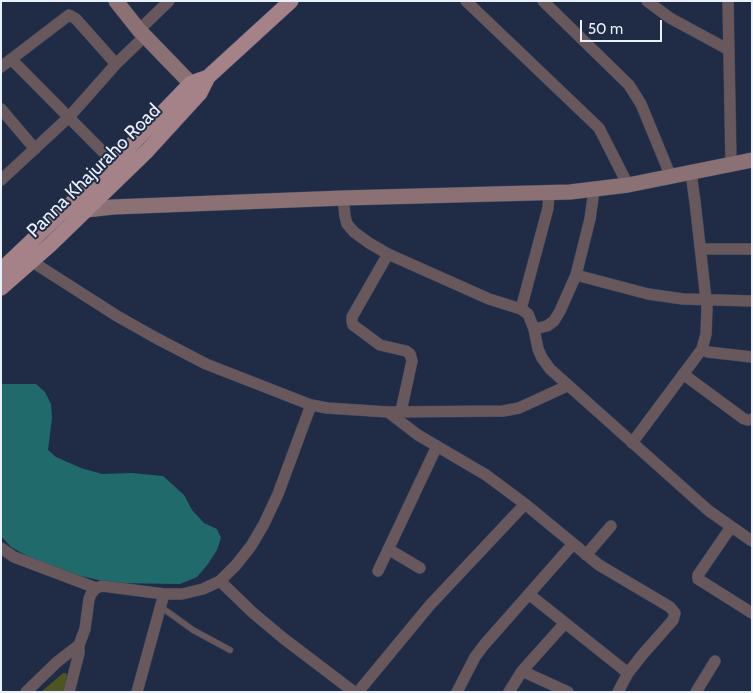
<!DOCTYPE html>
<html>
<head>
<meta charset="utf-8">
<style>
	body { margin:0 }
	#map { position:relative; width:753px; height:693px; overflow:hidden; background:#202c46; font-family:Cabin,sans-serif }
	canvas { display:block }
	.frame { position:absolute; inset:0; border:2px solid #e9f0fe; pointer-events:none }
	.scale { position:absolute; left:580px; top:20px; width:82px; height:22px; box-sizing:border-box; border:2px solid #e9f0fe; border-top:0; padding-left:6px; font-size:15px; line-height:18px; white-space:nowrap; color:#e9f0fe; -webkit-text-stroke:4px #202c46; paint-order:stroke }
</style>
</head>
<body>
<div id="map">
<canvas width="753" height="693"></canvas>
<div class="frame"></div>
<div class="scale">50 m</div>
</div>
<script>
const g = document.querySelector('canvas').getContext('2d');
g.lineJoin = 'round';
function paint(path, color) {
  g.fillStyle = color;
  g.fill(path, 'evenodd');
}
function shape(rows) {
  const path = new Path2D();
  for (const r of rows) {
    path.moveTo(r[0], r[1]);
    for (let i = 2; i < r.length; i += 2) path.lineTo(r[i], r[i + 1]);
  }
  return path;
}
function strokePath(path, color, width, dash) {
  g.strokeStyle = color;
  g.lineWidth = width;
  g.lineCap = dash ? 'butt' : 'round';
  g.setLineDash(dash || []);
  g.stroke(path);
}
function label(font, color, halo, rows, align = 'center') {
  g.font = font + ' Cabin,sans-serif';
  g.lineWidth = 4;
  g.setLineDash([]);
  g.textBaseline = 'middle';
  g.strokeStyle = halo;
  g.fillStyle = color;
  for (const [text, x, y, turn = 0] of rows) {
    g.save();
    g.translate(x, y);
    g.rotate((+turn || 0) * Math.PI / 180);
    g.textAlign = isNaN(turn) ? turn : align;
    if (halo) g.strokeText(text, 0, 0);
    g.fillText(text, 0, 0);
    g.restore();
  }
}
const green = shape([
	[63,673,66,673,68,677,65,692,41,692]
]);
const water = shape([
	[1,384,36,384,45,392,51,404,52,418,48,450,56,457,81,468,102,474,131,473,163,476,184,495,192,510,204,523,217,529,221,538,217,550,208,564,197,577,180,584,112,583,76,575,31,558,11,547,1,536]
]);
const lane = shape([
	[161,607,193,630,230,650]
]);
const street = shape([
	[466,1,599,128,628,185],
	[543,1,629,85,641,104,671,177],
	[647,1,670,18,729,50],
	[728,1,731,163],
	[139,30,169,1],
	[11,59,114,163],
	[1,67,69,15,76,19,116,64,145,36],
	[1,109,35,149],
	[1,180,69,117,116,64],
	[343,198,345,216,347,224,354,232,369,243,388,254,489,299,521,309,528,314,534,329,538,349,542,358,550,369,709,511,752,541],
	[701,249,752,249],
	[388,254,352,317,352,321,353,325,380,345,406,351,410,354,412,361,401,411],
	[31,261,117,316,156,338,206,364,311,405,327,408,388,412,503,411,519,408,567,386],
	[576,275,648,294,683,299,752,301],
	[521,309,548,208,549,192],
	[534,329,547,326,554,321,560,311,576,275,590,219,594,190],
	[702,349,708,352,752,357],
	[683,374,744,419,748,420,752,419],
	[388,412,418,435,486,475,525,504,599,565,670,607,675,613,673,620,643,654,628,673,618,692],
	[632,443,702,349,706,334,707,308,695,202,691,173],
	[731,527,698,575,698,579,752,613],
	[1,548,14,557,96,588],
	[388,549,420,568],
	[586,555,611,526],
	[378,571,437,446],
	[220,581,252,612,283,638,354,692],
	[530,595,628,673],
	[522,671,568,692],
	[26,692,57,662,79,645,85,629,89,599,91,594,96,588,102,586,164,594,182,594,203,589,220,581,236,565,251,546,264,524,278,494,311,405],
	[69,692,79,653,79,645],
	[137,692,164,594],
	[358,692,430,605,525,504],
	[457,692,475,657,484,645,573,544],
	[509,692,522,671,565,623],
	[696,692,715,661]
]);
const secondary = shape([
	[116,1,139,30,199,92],
	[86,210,113,207,343,198,570,192,628,185,752,160]
]);
const primary = shape([
	[1,270,114,163,191,83,208,77,291,1],
	[1,288,50,245,147,151,200,93,208,77]
]);
const streetNames = [
	["Panna Khajuraho Road",94,171,-45]
];
paint(green, '#4e5520');
paint(water, '#206a6c');
strokePath(lane, '#3c4760', 7);
strokePath(street, '#3c4760', 12);
strokePath(secondary, '#3c4760', 16);
strokePath(primary, '#3c4760', 16);
strokePath(lane, '#69585b', 5.5);
strokePath(street, '#69585b', 11);
strokePath(secondary, '#8b7074', 15);
strokePath(primary, '#a48288', 15);
label('19px', '#e9f0fe', '#202c46', streetNames);
</script>
</body>
</html>
